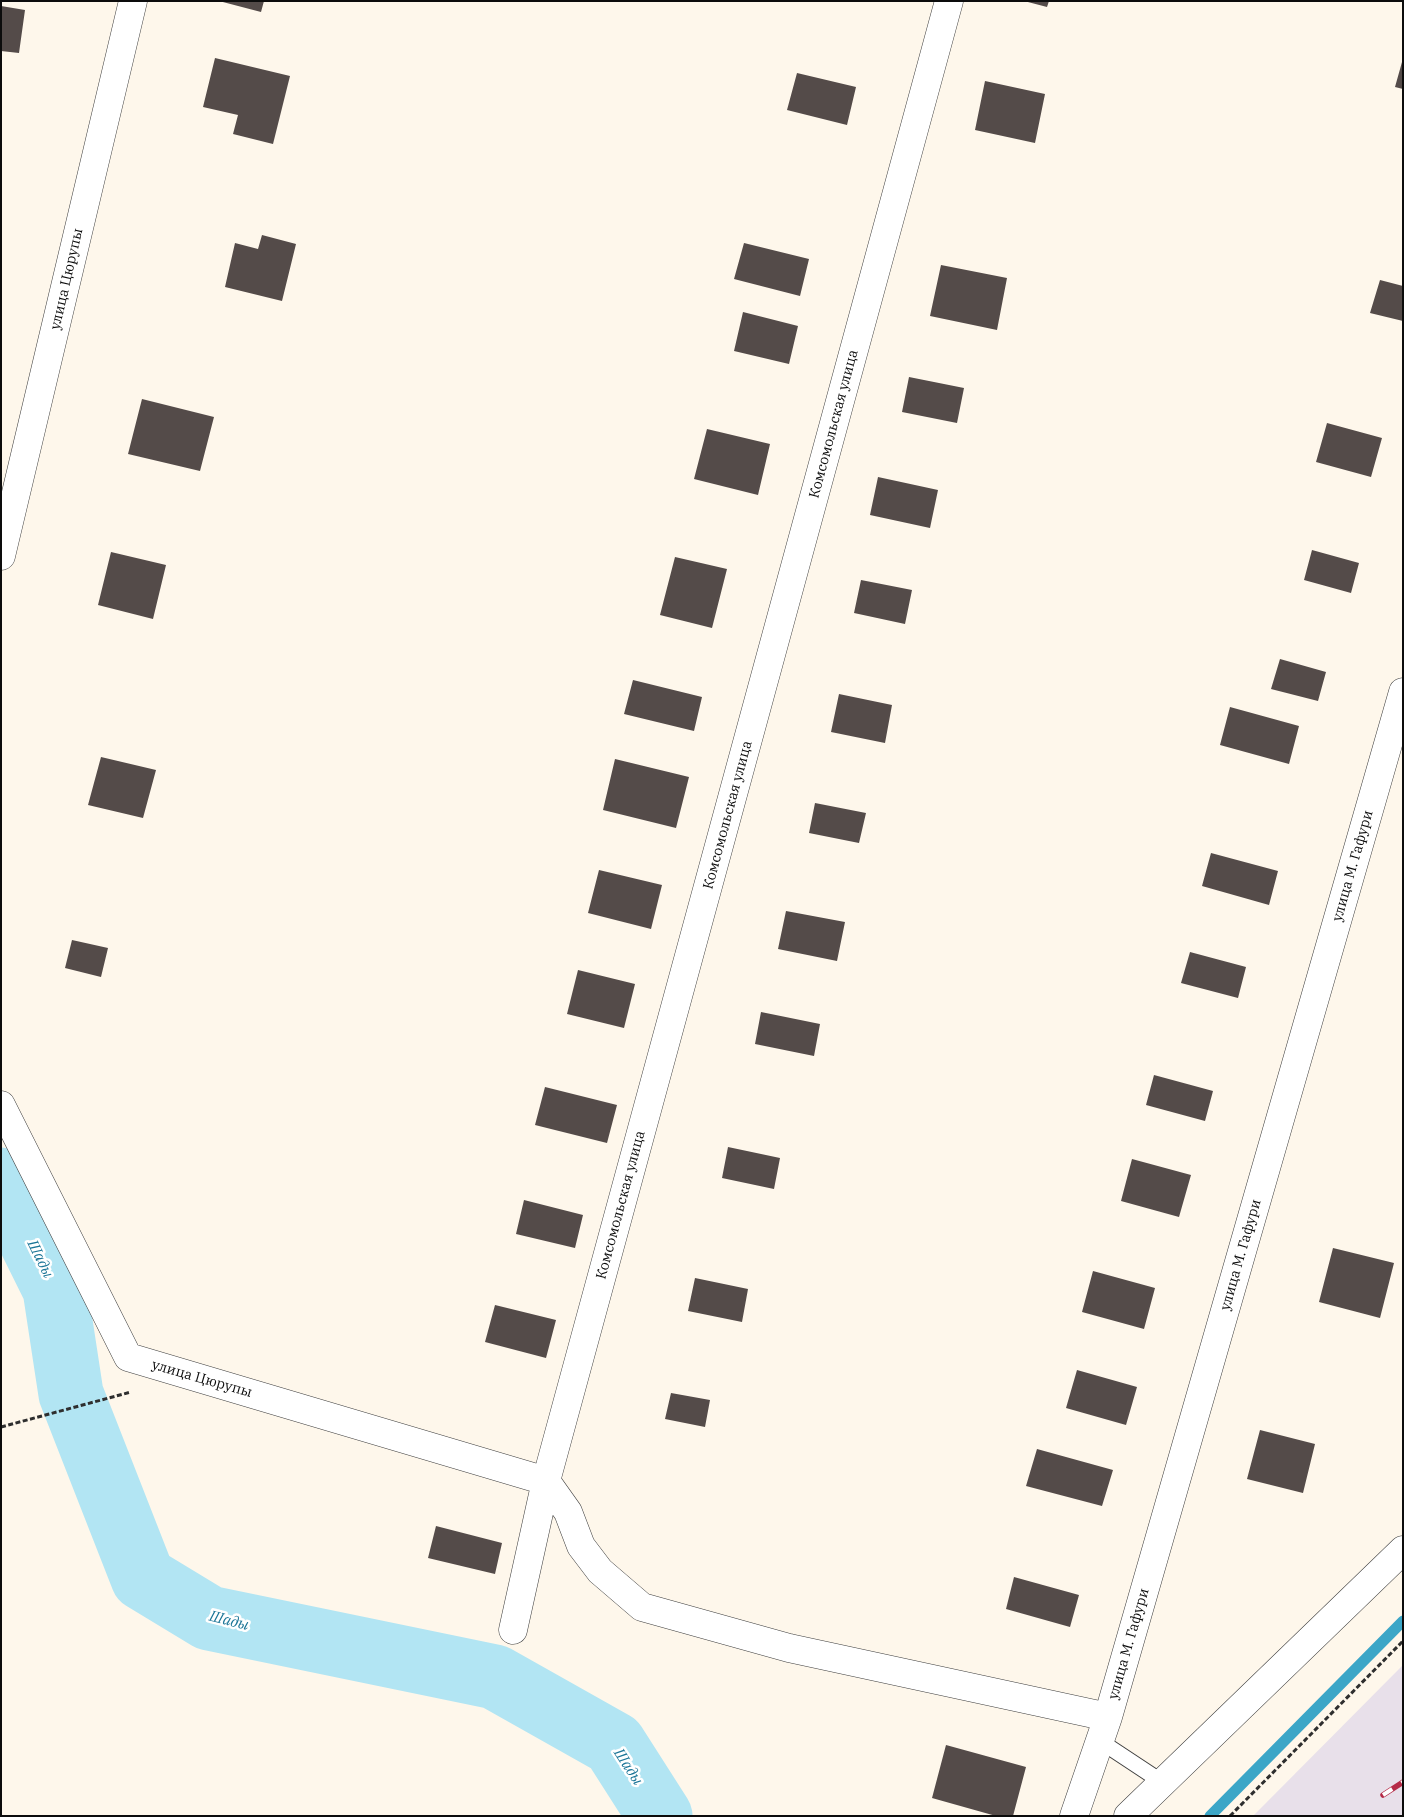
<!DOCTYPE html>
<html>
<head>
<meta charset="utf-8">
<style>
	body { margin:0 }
	#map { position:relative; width:1404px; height:1817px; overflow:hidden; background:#fef7eb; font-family:"IBM Plex Serif",serif }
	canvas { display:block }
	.frame { position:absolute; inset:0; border:2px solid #0c0c0c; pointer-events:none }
</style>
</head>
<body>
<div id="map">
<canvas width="1404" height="1817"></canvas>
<div class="frame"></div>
</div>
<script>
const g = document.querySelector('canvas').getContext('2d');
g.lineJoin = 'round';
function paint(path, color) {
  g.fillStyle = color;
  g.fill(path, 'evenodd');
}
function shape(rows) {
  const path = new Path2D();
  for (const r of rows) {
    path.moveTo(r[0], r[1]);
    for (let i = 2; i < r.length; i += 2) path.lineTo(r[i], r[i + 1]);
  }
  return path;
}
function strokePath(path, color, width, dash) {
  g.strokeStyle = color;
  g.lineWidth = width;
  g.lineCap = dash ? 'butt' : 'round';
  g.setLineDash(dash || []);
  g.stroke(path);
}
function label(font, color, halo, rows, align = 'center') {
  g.font = font + ' "IBM Plex Serif",serif';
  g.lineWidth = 5;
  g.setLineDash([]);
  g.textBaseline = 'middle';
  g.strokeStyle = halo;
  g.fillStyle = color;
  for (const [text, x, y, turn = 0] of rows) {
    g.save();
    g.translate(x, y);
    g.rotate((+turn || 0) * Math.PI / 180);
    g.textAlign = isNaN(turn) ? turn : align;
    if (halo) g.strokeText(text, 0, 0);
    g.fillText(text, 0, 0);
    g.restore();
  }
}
const industrial = shape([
	[1403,1665,1403,1816,1253,1816]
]);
const stream = shape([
	[1210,1816,1403,1621]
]);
const river = shape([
	[1,1180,55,1289,71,1394,143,1578,209,1618,495,1677,614,1744,660,1816]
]);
const building = shape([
	[219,1,264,1,261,12],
	[1024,1,1049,1,1047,7],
	[1,6,25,10,19,53,1,51],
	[215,58,290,76,273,144,233,134,238,115,203,107],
	[1402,62,1403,62,1403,89,1395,87],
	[797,73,856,87,847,125,787,110],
	[985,81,1045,94,1035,143,975,130],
	[262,235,296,244,282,301,225,287,235,243,258,249],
	[744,243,809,259,800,296,734,279],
	[941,265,1007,278,997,330,930,316],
	[1380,280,1403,286,1403,321,1370,313],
	[743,312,798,326,789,364,734,351],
	[909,377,964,388,957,423,902,412],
	[142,399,214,417,200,471,128,454],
	[1327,423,1382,438,1371,477,1316,462],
	[707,429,770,444,758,495,694,479],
	[878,477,938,490,930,528,870,515],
	[1312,550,1359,563,1351,593,1304,580],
	[111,552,166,565,153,619,98,605],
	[675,557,727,569,712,628,660,615],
	[861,580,912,590,905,624,854,613],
	[1280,659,1326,672,1318,701,1271,689],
	[633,680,702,697,694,731,624,714],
	[839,694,892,705,885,743,831,732],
	[1230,707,1299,726,1289,764,1220,745],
	[101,757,156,770,143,818,88,805],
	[615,759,689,777,676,828,603,810],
	[815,803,866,813,859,843,809,833],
	[1211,853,1278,871,1269,905,1202,886],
	[599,870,662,885,651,929,588,913],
	[786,911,845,922,837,961,778,949],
	[72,940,108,948,101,977,65,968],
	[1190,952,1246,967,1238,998,1181,983],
	[578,970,635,984,624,1028,567,1014],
	[761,1012,820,1024,814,1056,755,1044],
	[1154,1075,1213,1091,1205,1121,1146,1105],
	[545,1087,617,1105,607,1143,535,1125],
	[728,1147,780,1158,774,1189,722,1178],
	[1132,1159,1191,1175,1179,1217,1121,1201],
	[524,1200,583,1215,575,1248,516,1234],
	[1333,1248,1394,1263,1380,1318,1319,1302],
	[1093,1271,1155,1288,1144,1329,1082,1312],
	[695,1278,748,1289,742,1322,688,1311],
	[495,1305,556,1320,546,1358,485,1342],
	[1077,1370,1137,1387,1126,1425,1066,1408],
	[671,1393,710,1400,705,1427,665,1419],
	[1260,1430,1315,1444,1303,1493,1247,1479],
	[1037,1449,1113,1470,1102,1506,1026,1486],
	[436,1526,502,1543,495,1574,428,1558],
	[1014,1577,1079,1595,1070,1627,1006,1609],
	[946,1745,1026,1767,1013,1816,996,1816,932,1798]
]);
const path = shape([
	[1,1427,131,1392],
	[1230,1816,1403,1641]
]);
const service = shape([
	[1100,1741,1162,1782]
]);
const minor = shape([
	[1,556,133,1],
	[1,1105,128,1357,546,1481,568,1512,581,1546,600,1571,642,1607,789,1648,1108,1717],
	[513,1630,546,1481,949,1],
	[1074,1816,1108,1717,1403,692],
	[1128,1816,1403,1550]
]);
const rail = shape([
	[1383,1795,1403,1782]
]);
const streetNames = [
	["улица Цюрупы",67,279,-77],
	["Комсомольская улица",834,424,-75],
	["Комсомольская улица",728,815,-75],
	["улица М. Гафури",1353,866,-74],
	["Комсомольская улица",621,1205,-75],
	["улица М. Гафури",1241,1255,-74],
	["улица Цюрупы",202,1379,16],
	["улица М. Гафури",1129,1644,-74]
];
const waterNames = [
	["Шады",40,1259,64],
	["Шады",229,1621,14],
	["Шады",628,1767,57]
];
paint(industrial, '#e8e0ea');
strokePath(stream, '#3ca6c7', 11);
strokePath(river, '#b2e5f3', 65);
paint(building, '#544b49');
strokePath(service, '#3f3f3f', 17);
strokePath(minor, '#3f3f3f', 29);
strokePath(path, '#2e2e2e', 3, [5, 2.5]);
strokePath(service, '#fff', 15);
strokePath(minor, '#fff', 28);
strokePath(rail, '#b52a47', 5.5);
strokePath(rail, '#fff', 4, [11]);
label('14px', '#0c0c0c', '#fff', streetNames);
label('italic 15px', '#1b7597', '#fff', waterNames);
</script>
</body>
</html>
